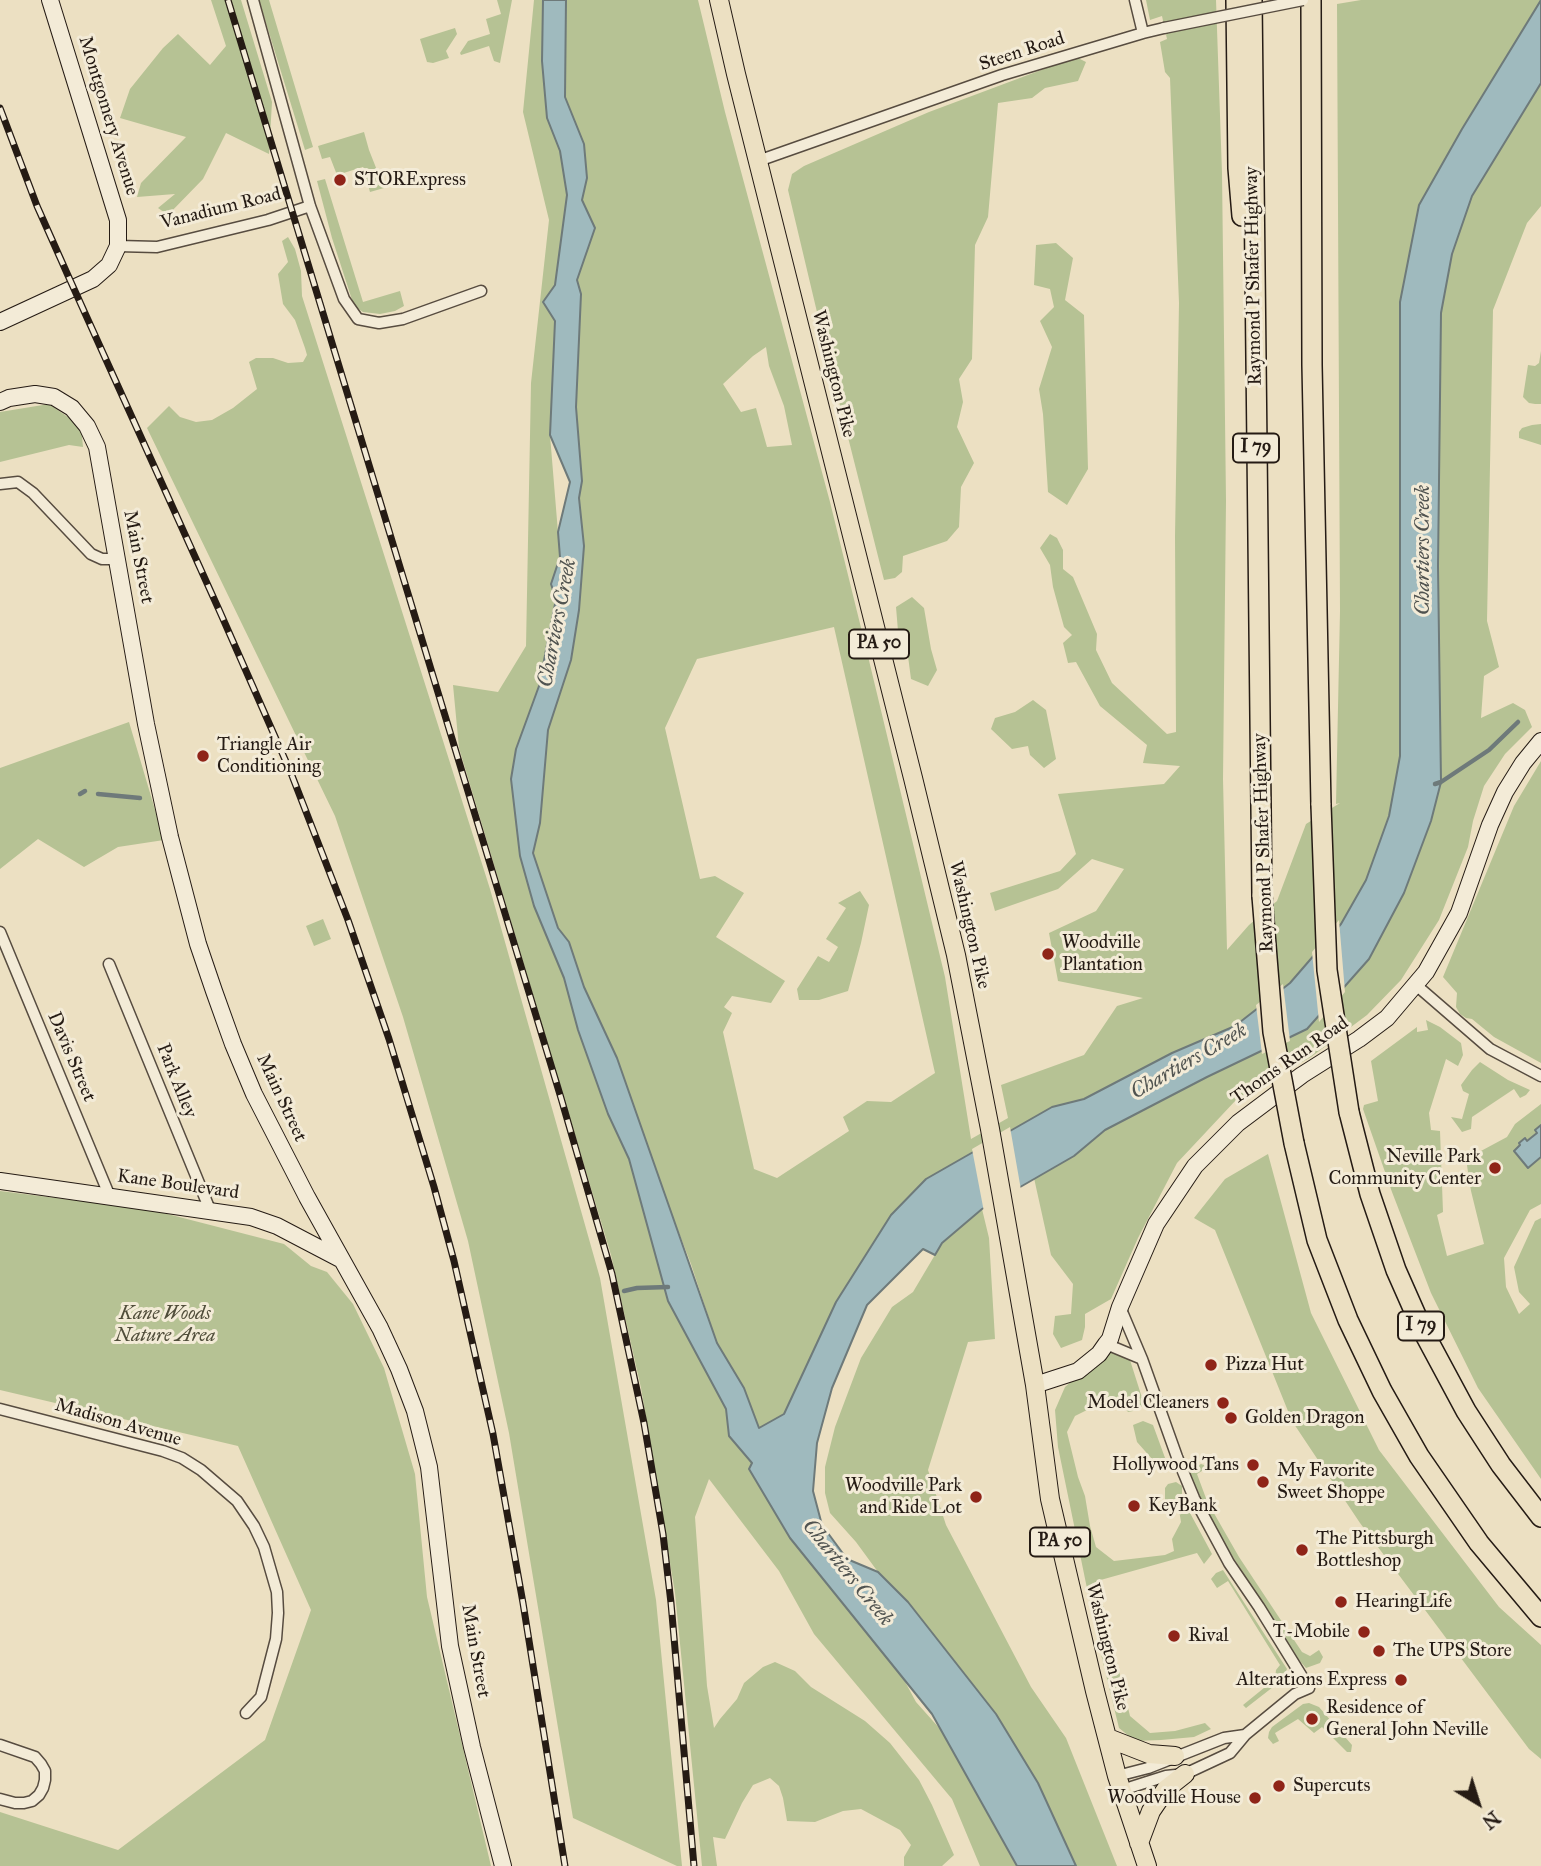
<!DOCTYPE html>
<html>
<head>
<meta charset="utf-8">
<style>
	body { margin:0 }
	#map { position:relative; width:1541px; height:1866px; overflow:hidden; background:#ece0c2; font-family:"IM FELL Great Primer",serif }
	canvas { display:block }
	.north { position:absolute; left:1443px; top:1768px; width:70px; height:70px; -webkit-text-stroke:5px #f3ebd7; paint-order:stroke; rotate:142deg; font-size:19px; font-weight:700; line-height:28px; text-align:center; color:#251b14 }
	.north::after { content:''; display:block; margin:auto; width:24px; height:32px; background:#251b14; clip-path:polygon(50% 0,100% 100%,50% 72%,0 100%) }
</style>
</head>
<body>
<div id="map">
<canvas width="1541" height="1866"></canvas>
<div class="north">N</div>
</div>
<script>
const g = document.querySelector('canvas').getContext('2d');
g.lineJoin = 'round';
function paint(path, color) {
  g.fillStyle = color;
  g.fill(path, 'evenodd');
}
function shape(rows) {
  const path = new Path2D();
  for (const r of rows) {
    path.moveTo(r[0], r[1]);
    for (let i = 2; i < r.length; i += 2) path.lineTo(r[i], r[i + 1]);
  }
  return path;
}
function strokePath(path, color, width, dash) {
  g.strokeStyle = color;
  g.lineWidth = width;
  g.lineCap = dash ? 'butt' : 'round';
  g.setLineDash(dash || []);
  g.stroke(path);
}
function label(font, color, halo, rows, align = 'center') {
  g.font = font + ' "IM FELL Great Primer",serif';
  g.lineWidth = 6;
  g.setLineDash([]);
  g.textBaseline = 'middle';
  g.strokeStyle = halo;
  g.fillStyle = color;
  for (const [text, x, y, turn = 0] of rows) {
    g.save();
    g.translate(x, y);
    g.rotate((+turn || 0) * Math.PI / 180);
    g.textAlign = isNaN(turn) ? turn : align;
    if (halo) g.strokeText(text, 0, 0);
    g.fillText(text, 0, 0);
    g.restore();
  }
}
const green = shape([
	[211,0,241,0,272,102,269,154,226,133,203,179,168,215,158,208,175,194,137,197,141,183,186,137,120,118,130,89,163,48,178,34,210,65,226,46],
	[259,0,269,0,313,147,305,150],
	[497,0,512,0,500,63,494,61,489,46,461,55,460,53,468,41,490,34,486,19,501,14],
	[534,0,543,0,542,61,547,118,560,151,567,195,555,285,543,302,555,321,550,435,560,557,551,583,556,599,539,686,516,749,511,778,520,856,534,906,564,978,578,1030,608,1114,629,1159,668,1301,726,1409,729,1436,753,1463,902,1676,916,1702,941,1730,1017,1866,980,1866,952,1799,814,1634,779,1571,709,1479,695,1517,707,1686,714,1728,720,1719,737,1699,744,1683,763,1667,775,1662,795,1671,811,1687,865,1721,890,1743,919,1780,932,1805,954,1855,942,1866,904,1866,904,1857,911,1845,900,1830,861,1809,843,1811,815,1822,787,1821,783,1798,779,1786,770,1778,753,1785,742,1803,725,1839,713,1837,717,1866,702,1866,675,1593,641,1388,611,1255,459,748,453,685,498,692,526,646,531,383,549,220,523,112],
	[566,0,698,0,725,112,830,502,866,648,945,977,971,1139,1008,1118,1001,1085,1084,1055,1117,1006,1143,998,1058,981,1049,933,1096,911,1124,869,1092,859,1058,889,995,911,990,893,1060,871,1076,854,1058,794,1164,784,1180,766,1143,763,1147,745,1100,706,1076,662,1068,663,1063,643,1072,635,1064,627,1053,587,1050,565,1040,548,1050,534,1057,538,1063,550,1063,569,1073,577,1097,634,1096,650,1112,683,1167,734,1176,732,1175,536,1179,303,1170,78,1165,72,1160,42,1167,39,1162,16,1150,20,1146,0,1216,0,1222,173,1226,501,1223,779,1227,950,1249,925,1277,901,1306,824,1340,803,1336,804,1340,611,1337,4,1361,0,1541,0,1462,129,1419,205,1400,302,1400,756,1389,816,1366,880,1341,924,1290,983,1235,1026,1172,1053,1084,1099,1052,1107,926,1179,836,1302,784,1414,759,1429,744,1388,717,1343,691,1264,584,987,569,942,558,928,533,853,540,823,548,730,571,660,579,610,584,546,579,497,582,481,576,407,581,294,577,280,595,228,582,200,587,178,584,144,565,97],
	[766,347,769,366,784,406,792,445,767,447,756,408,741,412,723,384,753,356],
	[834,627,935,1073,891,1102,867,1101,843,1117,849,1131,777,1178,754,1169,723,1032,732,1013,724,1007,732,996,771,1003,785,981,716,937,744,893,715,876,700,879,665,728,697,659],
	[455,28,457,34,446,51,449,58,433,63,427,62,420,39],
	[1076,57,1086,62,1078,81,1045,88,1032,98,998,103,988,217,975,245,972,359,959,379,963,402,957,427,974,463,961,487,959,527,947,541,903,556,902,572,895,578,884,580,826,350,788,190,792,174,804,166,929,112],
	[1541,83,1541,206,1527,223,1493,310,1487,621,1499,667,1484,676,1481,718,1513,703,1525,710,1532,727,1505,754,1484,786,1473,821,1468,847,1439,920,1401,980,1367,1015,1311,1057,1236,1100,1177,1163,1138,1238,1111,1299,1085,1314,1085,1327,1082,1340,1061,1348,1053,1334,1055,1316,1071,1314,1073,1284,1051,1255,1034,1178,1074,1156,1105,1130,1207,1077,1307,1029,1404,893,1431,821,1441,782,1438,566,1441,313,1452,254,1472,196],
	[364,132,369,150,384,188,370,192,363,167,337,175,330,157,322,159,318,146],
	[325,179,363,302,400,291,404,306,395,311,380,314,363,312,354,306,332,238,317,181],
	[288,237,295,249,301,271,302,296,490,889,600,1278,656,1600,682,1866,677,1866,573,1818,509,1433,468,1241,403,1017,335,816,147,428,169,406,180,417,196,422,212,420,233,408,257,389,249,362,256,358,273,358,288,363,303,362,307,355,305,348,295,320,283,304,278,274,288,262,282,241],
	[1056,243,1073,258,1065,300,1084,315,1088,469,1067,505,1048,492,1043,414,1039,389,1052,347,1040,321,1054,307,1050,289,1034,285,1036,245],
	[1541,351,1541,404,1535,404,1529,403,1523,397,1528,365,1535,366,1539,363],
	[49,404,81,426,83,447,69,445,0,462,0,412],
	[1541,424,1541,445,1519,438,1519,432,1522,428,1532,425],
	[912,597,924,608,931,649,937,670,928,686,911,679,906,641,898,631,896,607],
	[1033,700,1046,710,1056,759,1044,768,1030,755,1028,746,1012,749,991,729,995,718,1015,712],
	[129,722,164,840,118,847,84,867,38,839,0,869,0,768],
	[1541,761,1541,1063,1494,1037,1472,1019,1466,1018,1460,1014,1456,1007,1457,993,1443,977,1514,806],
	[860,891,869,905,861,943,848,991,819,1000,799,1000,797,989,818,956,829,962,838,947,826,939,846,908,838,903],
	[323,919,331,939,314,946,306,926],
	[1426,1020,1440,1027,1461,1043,1463,1055,1458,1066,1446,1059,1429,1113,1431,1130,1440,1131,1443,1212,1437,1215,1447,1256,1484,1244,1471,1191,1466,1159,1507,1137,1515,1124,1541,1104,1541,1204,1530,1210,1504,1258,1506,1287,1519,1314,1530,1304,1519,1292,1514,1267,1535,1221,1541,1218,1541,1479,1478,1388,1431,1293,1392,1192,1363,1109,1364,1105,1378,1101,1371,1061,1417,1027,1417,1032,1428,1030],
	[1480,1062,1508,1080,1530,1090,1526,1095,1520,1098,1514,1089,1472,1117,1471,1129,1462,1132,1451,1117,1462,1119,1469,1094,1463,1091,1461,1085,1472,1070],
	[1268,1154,1311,1313,1379,1450,1499,1607,1541,1645,1541,1759,1529,1749,1360,1523,1292,1421,1215,1230,1194,1218,1225,1179],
	[0,1191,152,1210,284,1244,311,1266,327,1272,353,1304,384,1368,415,1474,427,1597,491,1866,0,1866,0,1812,118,1850,265,1740,311,1610,238,1446,0,1390],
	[982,1209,989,1238,995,1339,968,1342,928,1470,946,1525,1031,1687,1066,1738,1117,1866,1076,1866,1038,1783,908,1602,878,1572,856,1542,830,1513,825,1493,825,1467,835,1427,861,1358,892,1307,913,1292,942,1243],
	[1111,1352,1130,1360,1144,1404,1138,1410,1128,1412,1121,1403,1099,1404,1075,1416,1067,1432,1078,1477,1085,1496,1090,1526,1096,1547,1114,1561,1165,1555,1174,1551,1172,1539,1181,1522,1177,1498,1168,1505,1165,1500,1165,1488,1168,1484,1176,1482,1182,1486,1182,1498,1212,1554,1204,1564,1197,1553,1097,1581,1130,1716,1150,1733,1175,1731,1205,1723,1211,1729,1194,1737,1161,1740,1135,1741,1119,1728,1098,1642,1058,1447,1055,1410,1065,1387,1083,1371],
	[1143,1421,1153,1425,1168,1466,1160,1468,1137,1442,1133,1425],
	[1201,1464,1204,1465,1205,1469,1197,1474,1207,1501,1239,1557,1302,1652,1310,1656,1319,1650,1323,1657,1320,1663,1306,1668,1299,1660,1215,1529,1201,1503,1189,1475,1191,1469],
	[1223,1570,1287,1669,1282,1680,1246,1708,1243,1705,1275,1679,1276,1670,1280,1665,1228,1581,1217,1588,1211,1579,1216,1573],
	[1309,1703,1319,1707,1352,1745,1351,1752,1347,1752,1322,1727,1314,1733,1298,1719,1275,1733,1279,1741,1273,1744,1268,1738,1269,1732,1272,1727,1303,1704]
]);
const water = shape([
	[543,0,566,0,565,97,584,144,587,178,582,200,595,228,577,280,581,294,576,407,582,481,579,498,584,546,579,610,571,660,548,730,540,823,533,853,558,928,569,942,584,987,617,1058,717,1343,744,1388,759,1428,784,1414,836,1302,891,1215,926,1179,1052,1107,1084,1099,1172,1053,1235,1026,1290,983,1341,924,1366,880,1389,816,1400,756,1400,302,1419,205,1462,129,1541,0,1541,83,1472,196,1452,254,1441,313,1438,566,1441,782,1431,821,1404,893,1369,959,1307,1029,1207,1077,1105,1130,1074,1156,982,1209,942,1243,935,1255,923,1249,867,1305,832,1388,817,1443,813,1491,822,1525,847,1559,878,1572,908,1602,996,1714,1038,1783,1076,1866,1017,1866,932,1714,790,1538,749,1469,752,1463,729,1436,726,1409,668,1301,629,1159,608,1114,578,1030,564,978,534,906,520,856,511,779,516,749,539,686,556,599,551,584,560,557,558,532,570,482,550,435,555,321,543,302,555,285,567,195,560,151,547,118,542,61,543,0],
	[1541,1125,1541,1157,1528,1168,1514,1151,1520,1145,1519,1143,1525,1138,1527,1141,1537,1133,1535,1130,1541,1125]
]);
const pier = shape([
	[1339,920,1345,992,1319,1022,1312,952],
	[1283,984,1290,1041,1262,1054,1256,1005],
	[1010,1127,1021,1190,984,1212,972,1149]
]);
const stream = shape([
	[1435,784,1441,782,1489,750,1518,722],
	[80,794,85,791],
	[98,794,140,798],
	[624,1291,637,1288,668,1287]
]);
const street = shape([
	[253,0,310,206,344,299,358,319,379,323,403,319,481,291],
	[1135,0,1143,33],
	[758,161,1002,75,1143,33,1164,28],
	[118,246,157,247,268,220,310,206],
	[0,484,18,482,33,493,91,554,102,559,117,559],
	[0,932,110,1197],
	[109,964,210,1210],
	[1416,985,1490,1049,1541,1076],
	[1120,1307,1142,1359,1177,1457,1194,1498,1229,1563,1259,1607,1309,1688,1295,1694,1245,1735,1230,1753,1185,1774,1166,1776,1122,1790],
	[1106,1344,1142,1359],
	[0,1409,163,1451,182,1458,201,1470,237,1501,254,1526,264,1547,277,1592,278,1613,276,1639,261,1697,246,1713],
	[0,1745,35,1757,41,1764,45,1771,45,1780,43,1788,39,1795,32,1801,24,1803,15,1803,0,1799],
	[1117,1776,1148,1768,1224,1738,1245,1735]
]);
const secondary = shape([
	[0,322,93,279,109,265,118,246,118,220,50,0],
	[0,402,9,398,35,394,54,397,72,408,87,426,97,447,146,724,170,837,198,944,214,991,233,1044,254,1094,307,1197,380,1328,399,1369,415,1411,429,1467,450,1646,472,1747,503,1866],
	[0,1181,251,1217,277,1226,342,1260],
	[1035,1385,1078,1371,1099,1354,1106,1344,1110,1339,1120,1307,1156,1224,1195,1166,1238,1123,1302,1075,1359,1039,1387,1018,1426,972,1459,913,1490,825,1505,792,1523,763,1541,741]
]);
const primary = shape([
	[719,0,736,74,913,778,956,955,990,1129,1035,1385,1050,1499,1095,1691,1117,1776,1147,1866],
	[1108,1738,1149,1754,1175,1756],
	[1139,1843,1151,1811,1166,1789,1185,1774]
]);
const highway = shape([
	[1236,0,1238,168,1242,216],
	[1252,0,1262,896],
	[1311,0,1312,365,1321,805],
	[1349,1112,1370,1194,1396,1270,1423,1331,1466,1411,1501,1465,1541,1517],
	[1294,1143,1317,1240,1348,1320,1382,1391,1419,1456,1479,1543,1541,1617]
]);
const rail = shape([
	[228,0,561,1098,612,1274,644,1423,663,1534,671,1603,694,1866],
	[0,108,37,206,70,280,220,612,291,773,348,920,389,1039,434,1187,454,1261,493,1434,523,1603,565,1866]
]);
const streetBridge = shape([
	[1164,28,1303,0]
]);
const highwayBridge = shape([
	[1321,805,1327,970,1349,1112],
	[1262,896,1273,1032,1294,1143]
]);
const markers = [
	[340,180,7,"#8f2418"],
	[203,756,7,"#8f2418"],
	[1048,954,7,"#8f2418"],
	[1495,1168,7,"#8f2418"],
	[1211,1365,7,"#8f2418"],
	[1223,1403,7,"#8f2418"],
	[1231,1418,7,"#8f2418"],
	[1253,1465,7,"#8f2418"],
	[1263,1482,7,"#8f2418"],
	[976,1497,7,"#8f2418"],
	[1134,1506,7,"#8f2418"],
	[1302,1550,7,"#8f2418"],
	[1341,1602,7,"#8f2418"],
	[1364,1632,7,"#8f2418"],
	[1174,1636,7,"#8f2418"],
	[1379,1651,7,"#8f2418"],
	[1401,1680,7,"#8f2418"],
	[1312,1719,7,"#8f2418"],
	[1279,1786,7,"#8f2418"],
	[1255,1798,7,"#8f2418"]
];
const shields = [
	[1256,448,46],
	[879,644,60],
	[1421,1326,46],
	[1060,1542,60]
];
const shieldNames = [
	["I 79",1256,448],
	["PA 50",879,644],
	["I 79",1421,1326],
	["PA 50",1060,1542]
];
const streetNames = [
	["Steen Road",1022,52,-18],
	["Montgomery Avenue",108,116,73],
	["Vanadium Road",221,209,-14],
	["Raymond P Shafer Highway",1254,276,-91],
	["Washington Pike",833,374,76],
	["Main Street",138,557,79],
	["Raymond P Shafer Highway",1264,843,-92],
	["Washington Pike",969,925,77],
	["Davis Street",71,1057,67],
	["Thoms Run Road",1290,1061,-35],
	["Park Alley",176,1081,68],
	["Main Street",281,1098,65],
	["Kane Boulevard",178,1185,8],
	["Madison Avenue",118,1423,16],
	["Washington Pike",1107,1647,76],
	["Main Street",475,1651,80]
];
const poiNames = [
	["STORExpress",354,180],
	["Triangle Air",217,745],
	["Conditioning",217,767],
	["Woodville",1062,943],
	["Plantation",1062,965],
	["Neville Park",1481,1157,"right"],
	["Community Center",1481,1179,"right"],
	["Pizza Hut",1225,1365],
	["Model Cleaners",1209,1403,"right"],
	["Golden Dragon",1245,1418],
	["Hollywood Tans",1239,1465,"right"],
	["My Favorite",1277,1471],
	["Sweet Shoppe",1277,1493],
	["Woodville Park",962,1486,"right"],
	["and Ride Lot",962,1508,"right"],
	["KeyBank",1148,1506],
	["The Pittsburgh",1316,1539],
	["Bottleshop",1316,1561],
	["HearingLife",1355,1602],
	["T-Mobile",1350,1632,"right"],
	["Rival",1188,1636],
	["The UPS Store",1393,1651],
	["Alterations Express",1387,1680,"right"],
	["Residence of",1326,1708],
	["General John Neville",1326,1730],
	["Supercuts",1293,1786],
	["Woodville House",1241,1798,"right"]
];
const parkNames = [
	["Kane Woods",165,1314],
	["Nature Area",165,1336]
];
const waterNames = [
	["Chartiers Creek",1424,550,-90],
	["Chartiers Creek",558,623,-79],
	["Chartiers Creek",1189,1062,-30],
	["Chartiers Creek",847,1573,51]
];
paint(green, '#b6c294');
paint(water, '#9fbabe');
strokePath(water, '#6e7a7a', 2);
paint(pier, '#ece0c2');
strokePath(stream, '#6e7a7a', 4.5);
strokePath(street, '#574c40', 13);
strokePath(secondary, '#251b14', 18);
strokePath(primary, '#251b14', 20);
strokePath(highway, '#251b14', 22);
strokePath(street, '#f3ebd7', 10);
strokePath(secondary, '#f3ebd7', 16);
strokePath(primary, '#ece0c2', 18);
strokePath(highway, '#ece0c2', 19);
strokePath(rail, '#251b14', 7);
strokePath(rail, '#f3ebd7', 4.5, [13]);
strokePath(streetBridge, '#574c40', 13, []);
strokePath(highwayBridge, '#251b14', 22, []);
strokePath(streetBridge, '#f3ebd7', 10);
strokePath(highwayBridge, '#ece0c2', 19);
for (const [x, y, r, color] of markers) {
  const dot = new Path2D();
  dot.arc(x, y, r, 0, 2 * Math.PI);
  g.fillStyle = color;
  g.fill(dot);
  strokePath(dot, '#f3ebd7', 2.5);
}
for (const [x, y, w] of shields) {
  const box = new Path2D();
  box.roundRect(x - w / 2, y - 14.5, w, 29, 5);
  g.fillStyle = '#f3ebd7';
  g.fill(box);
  strokePath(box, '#251b14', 2);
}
label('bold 18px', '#251b14', null, shieldNames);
label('19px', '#251b14', '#f3ebd7', streetNames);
label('19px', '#251b14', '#f3ebd7', poiNames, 'left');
label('italic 19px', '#504d3a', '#f3ebd7', parkNames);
label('italic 21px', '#505350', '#f3ebd7', waterNames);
</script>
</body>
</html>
